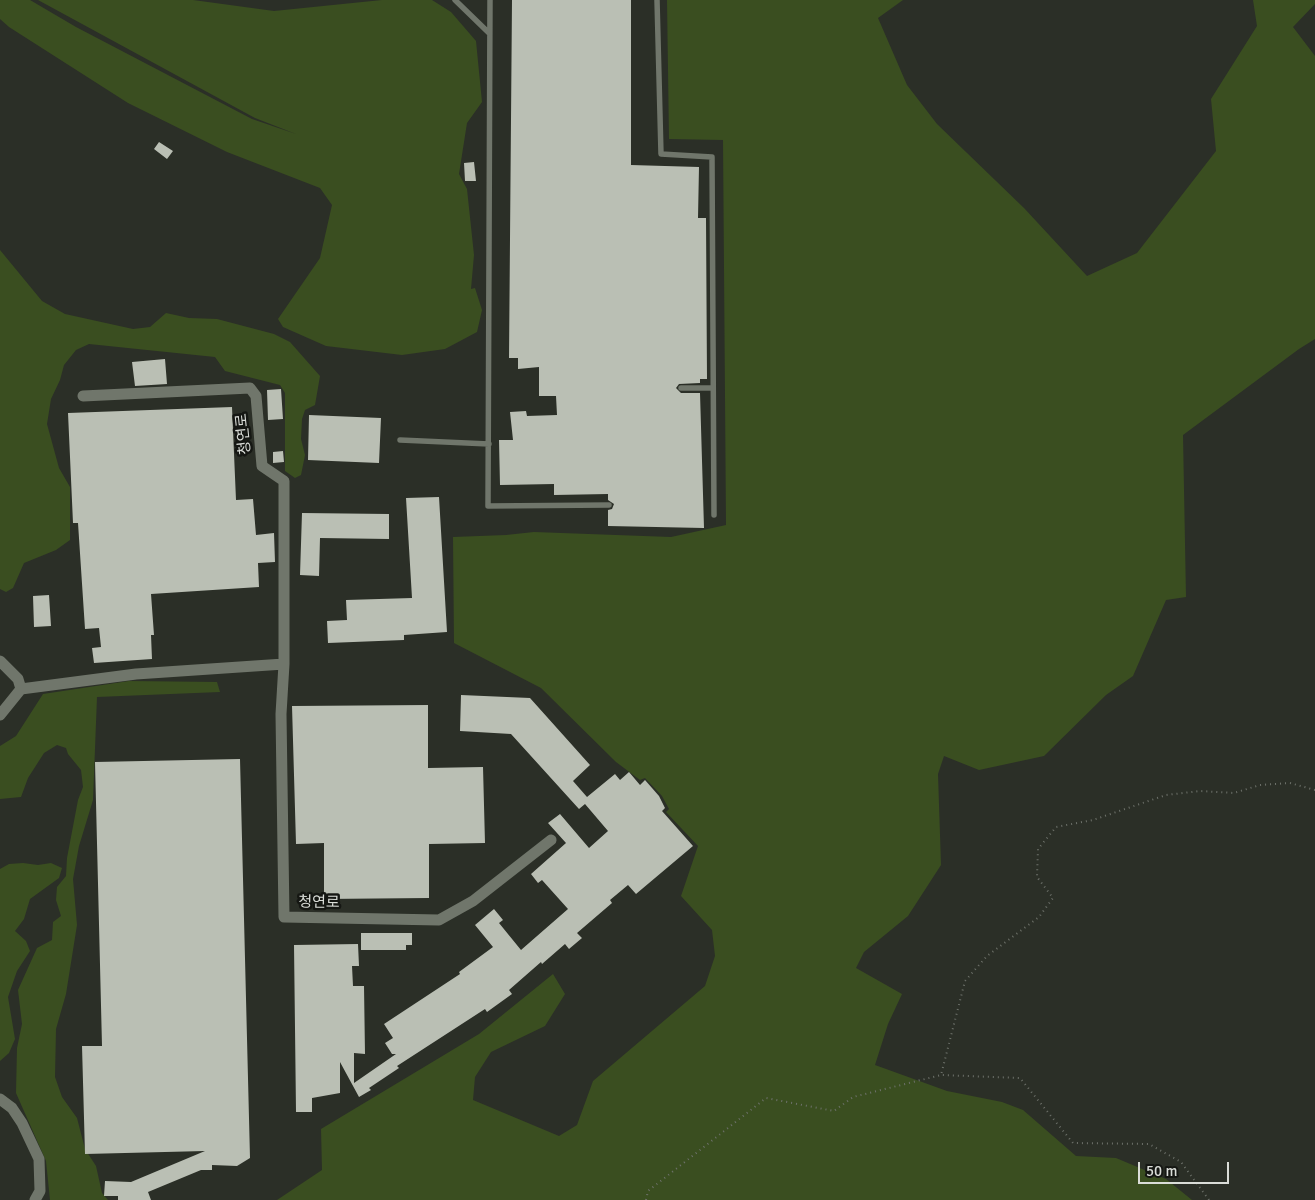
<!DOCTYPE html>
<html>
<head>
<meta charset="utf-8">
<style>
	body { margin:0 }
	#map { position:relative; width:1315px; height:1200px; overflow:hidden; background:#2b2f27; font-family:Signika,sans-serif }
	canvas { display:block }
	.scale { position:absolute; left:1138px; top:1162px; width:91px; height:22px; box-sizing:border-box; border:2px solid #daddd8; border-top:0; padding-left:6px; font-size:15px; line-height:18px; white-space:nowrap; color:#daddd8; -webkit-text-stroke:4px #151713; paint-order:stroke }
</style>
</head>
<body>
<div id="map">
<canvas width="1315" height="1200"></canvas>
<div class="scale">50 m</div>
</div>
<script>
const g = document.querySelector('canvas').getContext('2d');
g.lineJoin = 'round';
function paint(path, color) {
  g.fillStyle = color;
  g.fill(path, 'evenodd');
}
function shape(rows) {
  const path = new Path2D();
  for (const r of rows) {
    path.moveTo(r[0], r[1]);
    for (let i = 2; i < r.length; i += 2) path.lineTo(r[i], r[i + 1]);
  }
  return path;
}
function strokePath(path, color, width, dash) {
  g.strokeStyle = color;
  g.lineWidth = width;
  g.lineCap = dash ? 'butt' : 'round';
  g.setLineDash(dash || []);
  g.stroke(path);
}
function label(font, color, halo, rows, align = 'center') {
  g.font = font + ' Signika,"Noto Sans KR",sans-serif';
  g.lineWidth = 5;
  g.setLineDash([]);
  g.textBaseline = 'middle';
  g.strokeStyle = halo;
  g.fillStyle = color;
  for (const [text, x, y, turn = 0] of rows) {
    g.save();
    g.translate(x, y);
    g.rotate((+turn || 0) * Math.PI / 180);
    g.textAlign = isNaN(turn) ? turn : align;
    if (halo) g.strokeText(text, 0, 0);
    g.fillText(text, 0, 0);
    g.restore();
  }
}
const green = shape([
	[0,0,30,0,76,27,252,119,296,134,255,118,38,0,193,0,274,11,382,0,432,0,451,12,476,41,482,102,467,123,459,174,467,189,474,255,471,289,475,288,482,310,477,332,445,349,402,355,326,346,283,327,278,319,320,258,332,205,320,188,227,152,128,103,9,27,0,19],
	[667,0,903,0,878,18,907,85,937,124,1024,208,1087,276,1137,253,1216,151,1211,99,1257,26,1253,0,1315,0,1315,4,1293,27,1315,56,1315,339,1299,349,1183,435,1186,597,1166,600,1133,676,1106,695,1044,756,979,770,944,756,938,774,941,865,908,916,864,952,856,968,902,994,888,1024,875,1065,947,1091,1002,1102,1023,1110,1076,1156,1116,1158,1166,1179,1192,1200,277,1200,322,1170,321,1129,479,1034,553,974,565,994,545,1026,491,1052,475,1077,473,1100,559,1136,577,1125,593,1081,705,986,715,956,712,930,681,896,698,846,666,812,669,809,662,796,645,778,640,780,616,762,541,688,454,643,453,537,506,535,534,532,671,537,726,525,723,140,669,139],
	[0,250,42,301,65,314,133,329,150,327,166,313,189,318,217,319,274,334,290,342,320,376,315,405,305,410,302,419,301,439,305,455,301,475,295,478,285,471,285,393,280,385,225,371,215,357,89,344,76,350,64,365,60,380,51,399,47,424,59,468,70,487,70,540,56,550,24,563,13,588,6,592,0,589],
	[129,681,217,682,220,692,97,697,93,800,79,846,73,879,77,925,66,994,56,1029,55,1077,62,1097,77,1118,85,1149,96,1166,102,1193,108,1200,50,1200,46,1161,16,1093,17,1048,22,1024,18,990,37,948,52,940,53,922,61,916,56,900,57,887,66,876,67,858,78,800,83,787,81,770,68,754,66,748,57,745,44,753,28,778,21,797,0,799,0,746,16,736,43,694],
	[23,863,38,865,51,863,62,868,59,878,30,899,24,919,15,931,26,941,30,951,17,971,8,997,15,1039,9,1053,0,1061,0,869,9,864]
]);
const building = shape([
	[512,0,631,0,631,165,699,167,698,218,706,218,707,379,700,379,700,383,679,384,676,388,681,393,700,393,704,528,608,526,608,510,612,509,614,504,608,500,608,494,554,495,554,484,500,485,499,440,513,440,510,412,526,411,527,416,557,415,556,396,539,396,539,367,518,369,518,358,509,358],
	[159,142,173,151,167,159,154,149],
	[474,162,476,181,465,181,464,163],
	[165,359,167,384,135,386,132,362],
	[281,389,283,419,268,420,267,390],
	[232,407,236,500,253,499,256,535,274,533,275,562,258,563,259,587,151,594,154,635,151,635,152,659,94,663,92,648,101,647,99,628,85,629,78,523,73,523,68,413],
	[309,415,381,418,379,463,308,460],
	[283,451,284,462,273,463,273,452],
	[439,497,447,632,404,635,404,640,328,643,327,621,347,620,346,600,412,598,406,498],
	[302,513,389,514,389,539,320,538,319,576,300,575],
	[49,595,51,626,34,627,33,596],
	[461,695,530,698,590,765,573,781,587,797,615,774,620,780,629,772,640,785,645,780,659,796,665,808,662,811,693,846,636,894,628,885,610,900,612,903,577,933,582,938,569,949,565,944,542,964,541,962,509,990,512,994,487,1012,485,1009,397,1066,399,1068,369,1088,371,1090,359,1097,340,1062,340,1093,312,1098,312,1112,296,1112,294,945,358,944,359,966,352,966,353,986,364,986,365,1054,354,1053,354,1083,396,1054,392,1054,385,1043,393,1038,384,1024,460,974,459,972,493,947,475,925,494,909,503,920,499,923,521,950,568,909,542,880,538,883,531,874,566,843,548,823,560,814,589,848,608,831,585,804,579,809,511,734,460,731],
	[428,705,428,768,483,767,485,843,429,844,429,898,324,899,324,843,296,844,292,706],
	[240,759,250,1158,237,1166,212,1165,212,1170,201,1170,148,1192,151,1200,118,1200,118,1196,104,1196,105,1181,131,1182,205,1151,85,1154,82,1046,102,1046,95,762],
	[361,933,412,933,412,945,406,945,406,950,361,950]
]);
const path = shape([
	[646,1200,648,1191,766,1098,834,1111,853,1097,941,1075],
	[1209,1200,1181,1162,1149,1144,1073,1143,1020,1078,941,1075,965,981,987,956,1039,917,1053,898,1037,877,1038,849,1056,827,1093,820,1166,795,1200,791,1234,793,1260,785,1290,783,1315,790]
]);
const service = shape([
	[455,0,489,33],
	[490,0,488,506,609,505],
	[657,0,661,154,712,157,714,515],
	[681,388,712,388],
	[400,440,489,444]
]);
const minor = shape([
	[83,396,250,388,256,396,262,466,284,481,284,664],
	[0,661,18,679,21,689],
	[0,715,21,689,136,674,284,664,281,714,284,917,439,920,473,901,551,840],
	[0,1099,12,1108,22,1123,39,1159,40,1191,35,1200]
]);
const streetNames = [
	["청연로",244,434,-96],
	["청연로",319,903,1]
];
paint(green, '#3a4e20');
paint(building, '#babfb4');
strokePath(path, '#6e726b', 2, [1, 4]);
strokePath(service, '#70766b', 5.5);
strokePath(minor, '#70766b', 11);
label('15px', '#daddd8', '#151713', streetNames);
</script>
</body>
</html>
